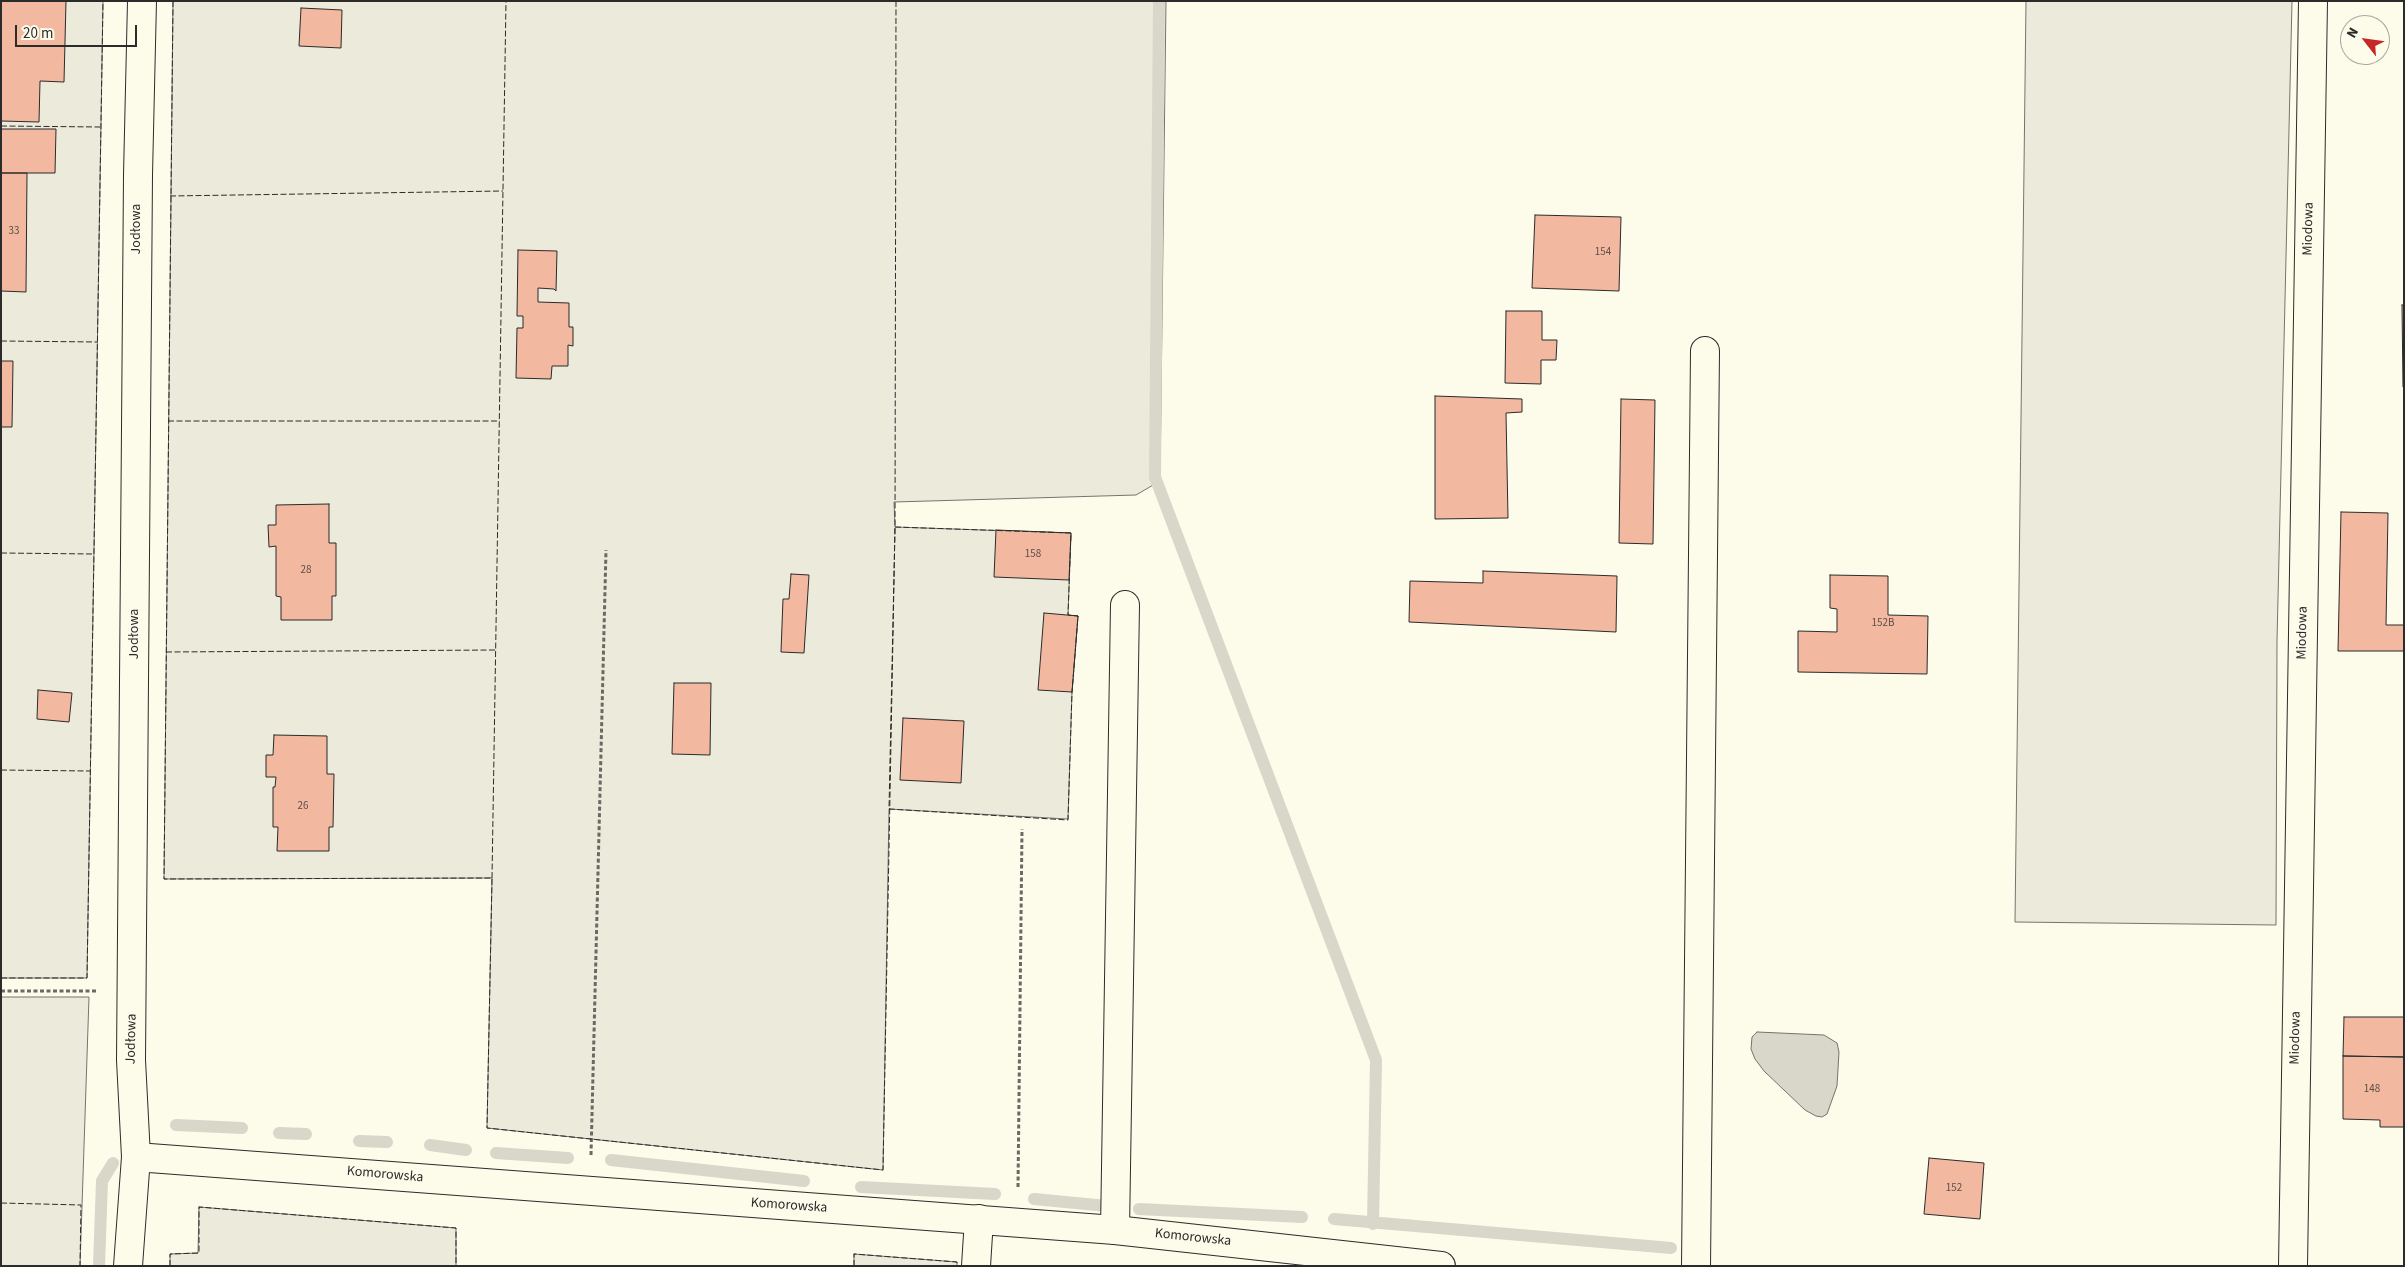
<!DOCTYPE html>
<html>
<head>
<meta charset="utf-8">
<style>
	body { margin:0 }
	#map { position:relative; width:2405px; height:1267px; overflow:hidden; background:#fdfbea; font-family:"Source Sans 3",sans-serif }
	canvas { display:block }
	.frame { position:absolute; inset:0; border:2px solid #2b2b2b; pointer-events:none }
	.north { position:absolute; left:2340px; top:15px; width:50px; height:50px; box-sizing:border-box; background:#fdfbea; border:1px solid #a9a89e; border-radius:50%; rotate:300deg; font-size:14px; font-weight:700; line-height:20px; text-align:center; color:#2b2b2b }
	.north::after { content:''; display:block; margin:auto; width:18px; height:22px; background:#c62828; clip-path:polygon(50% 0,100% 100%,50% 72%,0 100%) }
	.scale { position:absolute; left:15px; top:25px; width:122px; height:22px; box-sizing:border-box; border:2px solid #2b2b2b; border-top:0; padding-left:6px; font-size:15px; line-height:18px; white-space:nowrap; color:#2b2b2b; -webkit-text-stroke:4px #fdfbea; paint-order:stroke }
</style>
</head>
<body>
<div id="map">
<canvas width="2405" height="1267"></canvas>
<div class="frame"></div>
<div class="north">N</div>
<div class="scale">20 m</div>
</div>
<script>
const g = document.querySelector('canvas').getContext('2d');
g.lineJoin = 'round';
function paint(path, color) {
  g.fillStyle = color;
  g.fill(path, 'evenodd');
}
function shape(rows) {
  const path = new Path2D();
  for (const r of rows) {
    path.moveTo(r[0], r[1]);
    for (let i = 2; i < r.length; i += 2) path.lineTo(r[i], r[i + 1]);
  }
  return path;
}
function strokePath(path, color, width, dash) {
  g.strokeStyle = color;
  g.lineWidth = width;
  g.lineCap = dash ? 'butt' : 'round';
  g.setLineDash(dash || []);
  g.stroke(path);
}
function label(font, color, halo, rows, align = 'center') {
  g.font = font + ' "Source Sans 3",sans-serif';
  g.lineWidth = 4;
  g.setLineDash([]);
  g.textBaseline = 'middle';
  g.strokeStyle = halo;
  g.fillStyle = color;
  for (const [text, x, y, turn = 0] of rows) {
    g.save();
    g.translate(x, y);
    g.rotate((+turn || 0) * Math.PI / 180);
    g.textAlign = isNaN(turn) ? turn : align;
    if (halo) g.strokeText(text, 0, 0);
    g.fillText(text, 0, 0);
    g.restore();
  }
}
const green = shape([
	[1,1,103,1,87,978,1,978,1,1],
	[173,1,1166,1,1160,481,1136,495,894,502,895,527,1071,533,1068,615,1078,616,1072,692,1068,819,889,809,883,1170,487,1128,492,878,164,879,173,1],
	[2026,1,2292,1,2277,641,2276,925,2015,922,2026,1],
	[1,997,89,997,80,1266,1,1266,1,997],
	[199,1207,456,1228,456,1266,170,1266,170,1254,198,1253,199,1207],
	[854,1254,957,1262,957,1266,854,1266,854,1254]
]);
const water = shape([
	[1757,1032,1824,1035,1837,1043,1839,1052,1837,1086,1827,1114,1822,1117,1816,1116,1805,1110,1764,1071,1755,1059,1751,1049,1752,1037,1757,1032]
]);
const stream = shape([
	[1159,1,1155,477,1376,1060,1373,1224],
	[176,1125,242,1128],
	[279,1133,306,1134],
	[359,1141,387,1142],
	[430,1145,466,1150],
	[496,1153,568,1158],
	[611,1160,804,1181],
	[861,1187,995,1194],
	[1034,1199,1107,1206],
	[1139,1209,1302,1217],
	[1334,1219,1671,1248],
	[99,1266,102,1181,113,1163]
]);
const building = shape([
	[1,1,66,1,64,82,40,81,39,122,1,121,1,1],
	[301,8,342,10,341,48,299,46,301,8],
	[1,129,56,129,55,173,1,173,1,129],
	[1,173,27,173,26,292,1,291,1,173],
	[1535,215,1621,217,1619,291,1532,288,1535,215],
	[518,250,557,251,556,291,554,289,538,288,538,302,569,303,569,327,573,327,573,346,568,345,568,366,552,366,551,379,516,378,517,328,523,328,523,316,517,316,518,250],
	[2402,305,2404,305,2404,387,2403,387,2402,305],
	[1506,311,1542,311,1542,340,1557,340,1556,360,1541,360,1541,384,1505,383,1506,311],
	[1,361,13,361,12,427,1,427,1,361],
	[1435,396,1522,399,1522,412,1506,413,1508,518,1435,519,1435,396],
	[1621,399,1655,400,1653,544,1619,543,1621,399],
	[329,504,329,543,336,543,336,596,332,596,332,620,281,620,281,597,276,596,276,546,269,547,268,525,276,525,276,505,329,504],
	[2341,512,2388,513,2386,625,2404,625,2404,651,2338,651,2341,512],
	[996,530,1071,533,1069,580,994,577,996,530],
	[1483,571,1617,576,1616,632,1409,622,1410,581,1483,583,1483,571],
	[791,574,809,575,804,653,781,652,783,599,789,599,791,574],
	[1830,575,1888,576,1888,615,1928,616,1927,674,1798,672,1798,631,1837,632,1837,609,1830,608,1830,575],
	[1044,613,1078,616,1072,692,1038,690,1044,613],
	[674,683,711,683,710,755,672,754,674,683],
	[38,690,72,693,69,722,37,719,38,690],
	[903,718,964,721,961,783,900,780,903,718],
	[274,735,327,736,327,774,334,774,333,827,329,827,329,851,277,851,278,827,273,827,273,787,275,787,276,777,266,777,266,755,273,755,274,735],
	[2344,1017,2404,1017,2404,1057,2343,1056,2344,1017],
	[2343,1056,2404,1057,2404,1127,2380,1127,2380,1120,2343,1119,2343,1056],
	[1929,1158,1984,1163,1980,1219,1924,1214,1929,1158]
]);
const path = shape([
	[1,991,96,991],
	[591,1155,606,550],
	[1018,1187,1022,829]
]);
const minor = shape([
	[136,1157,131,1060,138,175,142,1],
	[1115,1230,1125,605],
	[976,1266,979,1219],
	[1696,1266,1705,351],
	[2293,1266,2313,1]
]);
const tertiary = shape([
	[128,1266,136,1157,1115,1230,1441,1266]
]);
const fence = shape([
	[173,1,164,879,492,878,487,1128,883,1170,895,527,896,1],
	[1,126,100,127],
	[170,196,503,191],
	[1,341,97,342],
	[168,421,500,421],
	[895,527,1071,533,1068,615,1078,616,1072,692,1068,820,889,809,895,527],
	[1,553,93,554],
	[166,652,496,650],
	[1,770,90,771],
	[492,878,506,1],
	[1,978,87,978,103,1],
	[1,1203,81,1205,80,1266],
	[170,1266,170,1254,199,1253,199,1207,456,1228,456,1266],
	[854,1266,854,1254,957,1262,957,1266]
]);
const numberNames = [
	["33",14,232],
	["154",1603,253],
	["158",1033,555],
	["28",306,571],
	["152B",1883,624],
	["26",303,807],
	["148",2372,1090],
	["152",1954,1189]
];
const streetNames = [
	["Jodłowa",137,229,-90],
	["Miodowa",2309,229,-89],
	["Miodowa",2303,633,-89],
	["Jodłowa",135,634,-90],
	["Miodowa",2296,1038,-89],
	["Jodłowa",132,1039,-89],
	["Komorowska",385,1175,5],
	["Komorowska",789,1206,4],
	["Komorowska",1193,1238,6]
];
paint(green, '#ecebdb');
strokePath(green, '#74746e', 1);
paint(water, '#d8d7c9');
strokePath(water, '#74746e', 1);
strokePath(stream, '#d8d7c9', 12);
paint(building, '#f2b8a0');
strokePath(building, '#2b2b2b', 1);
strokePath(minor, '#2b2b2b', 30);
strokePath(tertiary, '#2b2b2b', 30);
strokePath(path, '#6a6964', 3, [4, 2.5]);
strokePath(minor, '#fdfbea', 28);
strokePath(tertiary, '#fdfbea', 28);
strokePath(fence, '#2b2b2b', 1, [6, 2.5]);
label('11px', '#5d4e48', null, numberNames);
label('14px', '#2b2b2b', '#fdfbea', streetNames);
</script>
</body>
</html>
